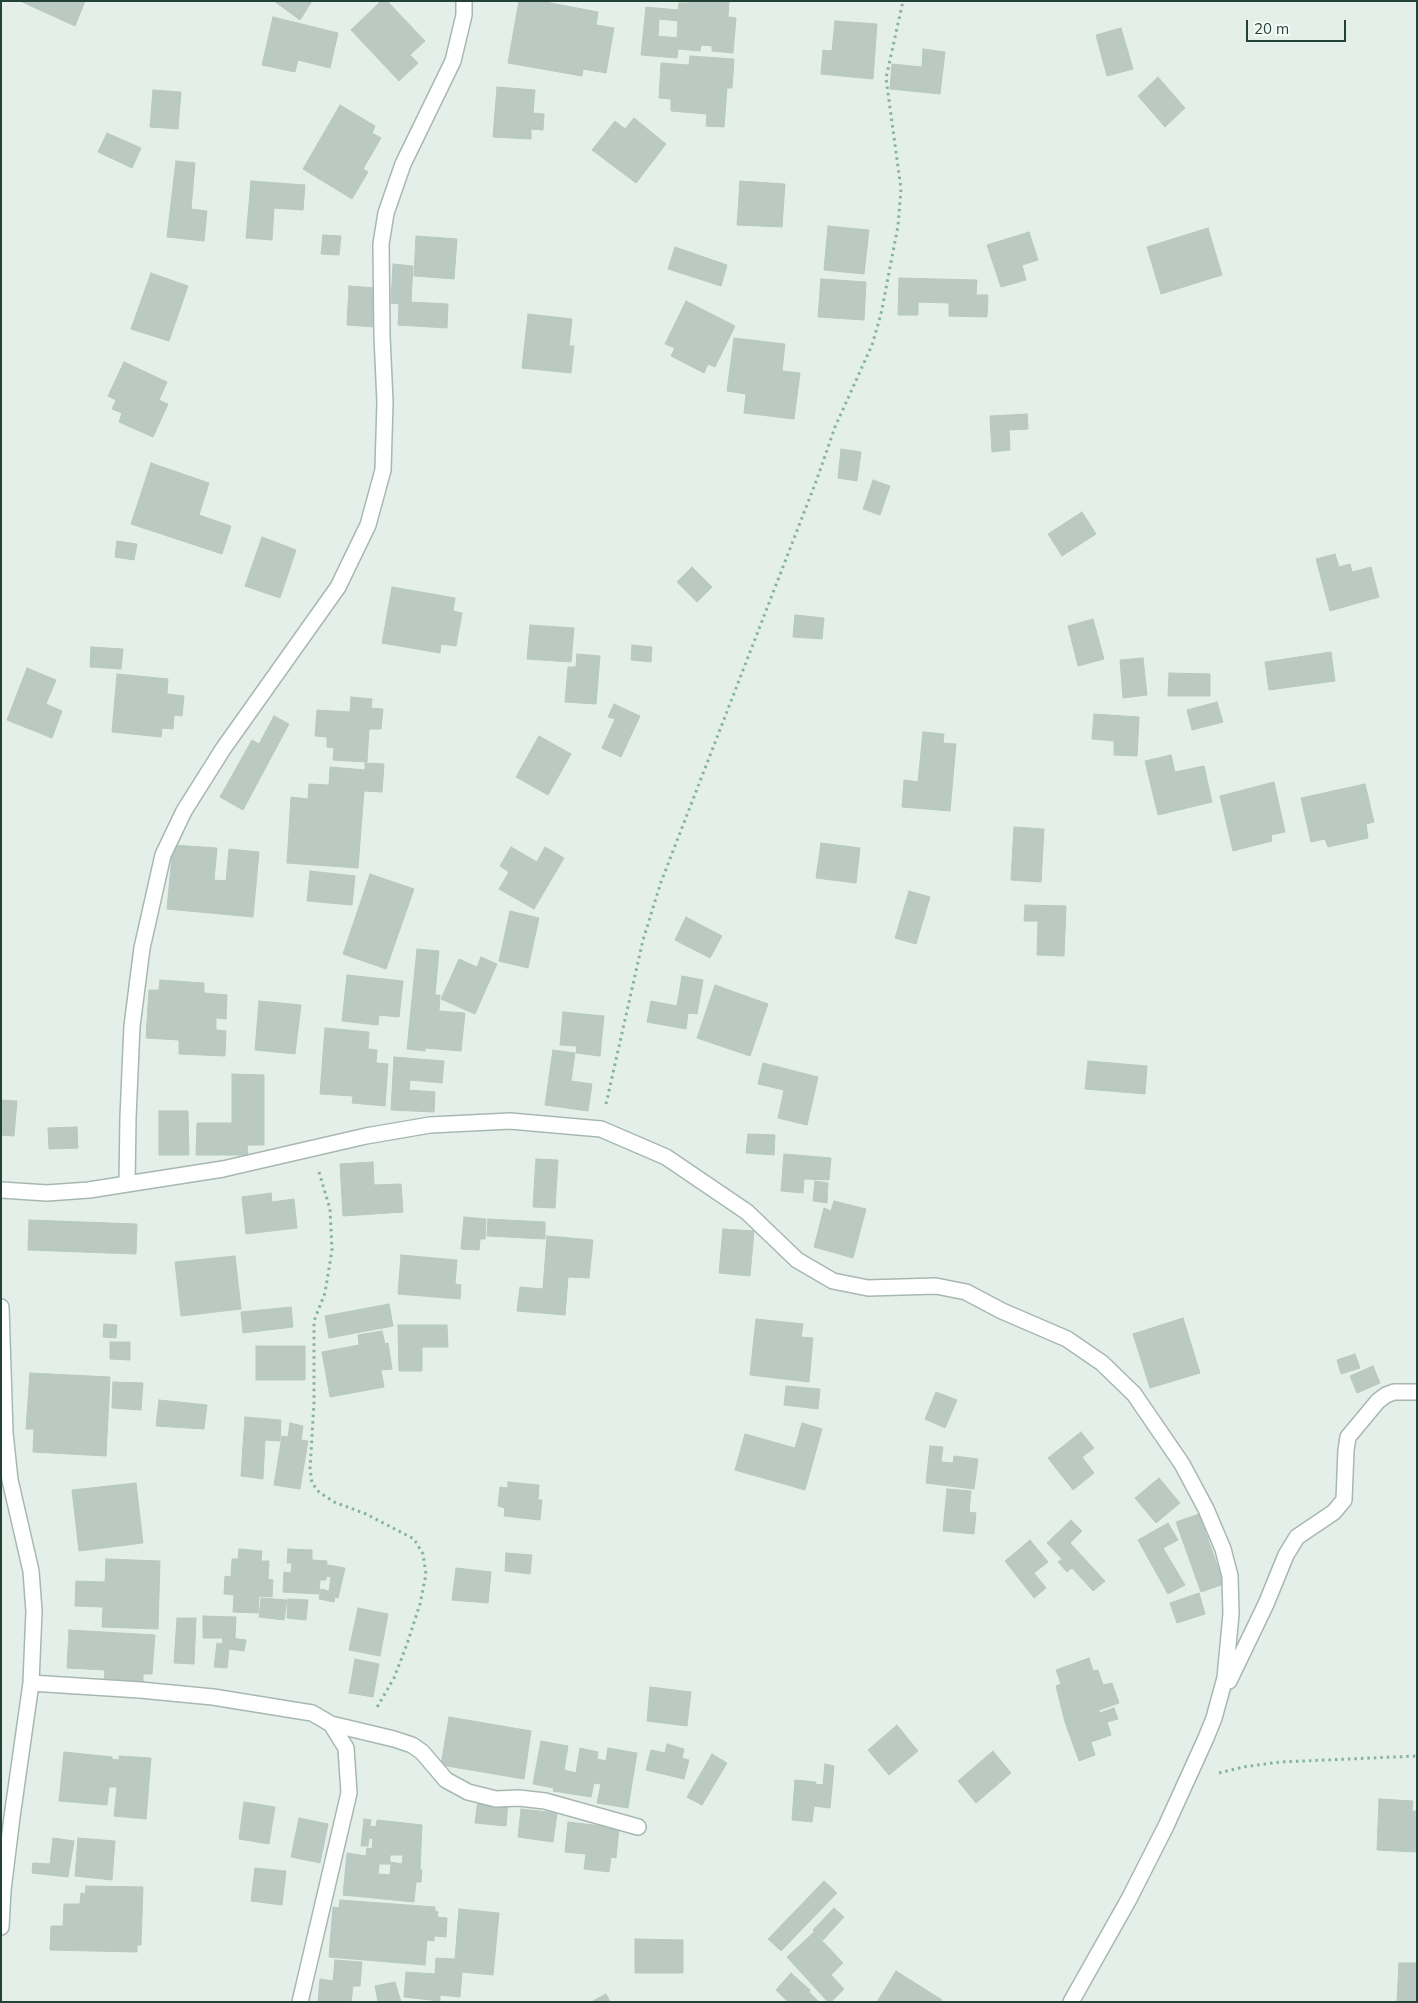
<!DOCTYPE html>
<html>
<head>
<meta charset="utf-8">
<style>
	body { margin:0 }
	#map { position:relative; width:1418px; height:2003px; overflow:hidden; background:#e5efea; font-family:Mulish,sans-serif }
	canvas { display:block }
	.frame { position:absolute; inset:0; border:2px solid #234237; pointer-events:none }
	.scale { position:absolute; left:1246px; top:20px; width:100px; height:22px; box-sizing:border-box; border:2px solid #234237; border-top:0; padding-left:6px; font-size:15px; line-height:18px; white-space:nowrap; color:#234237; -webkit-text-stroke:4px #f6fbf8; paint-order:stroke }
</style>
</head>
<body>
<div id="map">
<canvas width="1418" height="2003"></canvas>
<div class="frame"></div>
<div class="scale">20 m</div>
</div>
<script>
const g = document.querySelector('canvas').getContext('2d');
g.lineJoin = 'round';
function paint(path, color) {
  g.fillStyle = color;
  g.fill(path, 'evenodd');
}
function shape(rows) {
  const path = new Path2D();
  for (const r of rows) {
    path.moveTo(r[0], r[1]);
    for (let i = 2; i < r.length; i += 2) path.lineTo(r[i], r[i + 1]);
  }
  return path;
}
function strokePath(path, color, width, dash) {
  g.strokeStyle = color;
  g.lineWidth = width;
  g.lineCap = dash ? 'butt' : 'round';
  g.setLineDash(dash || []);
  g.stroke(path);
}
const building = shape([
	[20,1,85,1,75,26,20,1],
	[274,1,312,1,300,20,274,1],
	[381,1,387,1,425,41,410,55,418,63,399,81,351,30,381,1],
	[519,1,540,1,598,12,596,25,614,28,606,73,583,69,582,76,508,63,519,1],
	[688,1,729,1,728,17,736,18,733,53,712,51,712,46,701,45,700,51,678,49,677,58,641,55,646,7,678,10,679,3,688,3,688,1],
	[659,19,678,21,677,38,658,36,659,19],
	[273,17,338,33,330,68,298,60,295,72,262,65,273,17],
	[835,21,877,24,873,79,821,74,823,50,832,51,835,21],
	[1121,28,1133,69,1107,76,1096,35,1121,28],
	[923,49,945,52,940,94,890,89,892,64,922,67,923,49],
	[690,56,734,59,732,88,727,88,724,127,706,126,707,114,671,111,671,99,659,98,661,63,689,65,690,56],
	[1158,77,1185,108,1165,127,1138,96,1158,77],
	[497,87,535,90,533,113,544,114,543,130,531,129,531,139,493,137,497,87],
	[153,90,181,92,178,129,150,127,153,90],
	[340,105,375,126,372,133,381,138,363,169,368,172,352,199,303,169,340,105],
	[634,118,666,144,636,183,592,150,615,121,625,129,634,118],
	[107,133,141,148,132,168,98,152,107,133],
	[176,161,195,163,191,209,207,211,204,241,167,237,176,161],
	[251,181,305,185,303,210,274,208,272,240,246,238,251,181],
	[740,181,785,184,782,227,737,225,740,181],
	[828,226,869,230,864,274,824,270,828,226],
	[1208,228,1222,275,1161,294,1147,247,1208,228],
	[1029,232,1038,260,1022,265,1026,280,1001,287,987,245,1029,232],
	[323,235,341,236,339,255,321,254,323,235],
	[416,236,457,239,454,279,414,276,416,236],
	[675,247,727,265,721,286,668,269,675,247],
	[393,264,413,266,411,302,448,304,447,328,398,325,399,304,391,303,393,264],
	[151,273,188,286,169,341,131,329,151,273],
	[899,278,977,280,976,295,988,295,987,317,949,316,949,303,918,302,918,315,898,315,899,278],
	[821,279,866,282,864,320,818,317,821,279],
	[349,286,377,288,375,327,347,325,349,286],
	[686,301,735,326,715,367,708,364,704,373,671,356,675,348,665,344,686,301],
	[528,314,572,319,569,346,574,346,571,373,522,368,528,314],
	[734,338,785,344,782,371,800,373,794,419,744,413,746,394,727,391,734,338],
	[124,362,167,382,159,400,168,404,153,437,119,422,122,413,112,409,116,400,108,396,124,362],
	[1027,414,1028,429,1009,430,1010,450,992,452,990,416,1027,414],
	[841,449,861,452,857,481,838,478,841,449],
	[151,463,209,483,199,515,231,526,222,554,131,524,151,463],
	[873,480,890,486,880,515,863,509,873,480],
	[1082,512,1096,534,1062,556,1048,534,1082,512],
	[262,537,296,550,280,598,245,586,262,537],
	[117,541,137,544,134,560,115,557,117,541],
	[1335,554,1339,567,1350,564,1352,572,1371,567,1379,597,1330,611,1316,559,1335,554],
	[692,567,712,587,697,602,677,582,692,567],
	[392,587,455,598,453,611,462,613,456,646,441,644,440,653,382,643,392,587],
	[795,615,824,618,822,639,793,637,795,615],
	[1093,619,1104,659,1078,666,1068,626,1093,619],
	[530,625,574,628,571,662,527,659,530,625],
	[632,645,652,647,651,662,631,660,632,645],
	[91,647,123,649,121,669,90,667,91,647],
	[1331,652,1335,681,1269,690,1265,662,1331,652],
	[577,654,600,656,596,704,565,702,568,667,576,667,577,654],
	[1143,658,1147,695,1123,698,1120,660,1143,658],
	[27,668,56,680,46,704,62,711,52,738,7,720,27,668],
	[1169,673,1210,674,1210,696,1168,696,1169,673],
	[117,674,168,679,167,694,184,696,182,716,174,715,173,729,162,728,161,737,112,732,117,674],
	[351,697,372,699,371,708,383,709,381,729,369,729,367,762,333,760,334,748,327,747,327,737,315,736,317,710,350,712,351,697],
	[1217,702,1223,722,1192,730,1187,710,1217,702],
	[614,704,640,716,621,757,602,748,615,719,608,717,614,704],
	[1094,714,1139,717,1137,756,1114,755,1114,741,1092,739,1094,714],
	[274,716,289,724,243,810,220,797,252,740,259,744,274,716],
	[923,732,944,734,943,743,956,744,950,811,902,807,904,780,918,782,923,732],
	[539,736,571,754,548,795,516,777,539,736],
	[1171,755,1175,772,1204,766,1212,802,1158,815,1145,761,1171,755],
	[365,763,384,764,382,792,364,791,358,868,287,863,291,797,308,799,309,784,329,785,330,767,365,770,365,763],
	[1274,782,1285,832,1271,835,1272,841,1233,851,1220,796,1274,782],
	[1365,784,1374,822,1366,824,1368,838,1328,847,1325,839,1311,842,1301,798,1365,784],
	[1014,827,1044,829,1041,882,1011,880,1014,827],
	[821,843,860,848,856,883,816,878,821,843],
	[173,845,217,848,214,880,226,881,229,849,259,852,253,917,167,909,173,845],
	[511,847,537,862,545,847,564,858,534,909,499,889,509,872,500,866,511,847],
	[310,871,355,876,352,905,307,901,310,871],
	[370,874,414,889,386,969,343,954,370,874],
	[909,891,930,897,916,944,895,938,909,891],
	[1025,905,1066,906,1064,956,1037,955,1038,921,1024,921,1025,905],
	[510,911,539,918,528,968,499,961,510,911],
	[686,917,722,936,710,958,675,940,686,917],
	[417,949,439,951,435,995,440,995,439,1011,465,1013,461,1051,425,1048,425,1051,407,1049,417,949],
	[481,957,497,964,475,1014,441,999,459,959,477,967,481,957],
	[347,975,403,981,399,1017,379,1015,378,1025,342,1021,347,975],
	[682,976,703,980,697,1014,688,1013,686,1029,647,1022,651,1001,677,1006,682,976],
	[160,980,204,983,204,993,227,995,226,1019,216,1018,216,1030,226,1031,225,1056,179,1054,179,1040,146,1038,149,990,159,990,160,980],
	[715,985,768,1004,750,1056,697,1038,715,985],
	[259,1001,301,1005,295,1054,255,1050,259,1001],
	[563,1012,604,1016,600,1056,576,1053,577,1046,560,1045,563,1012],
	[325,1028,369,1032,368,1049,377,1050,376,1063,388,1064,385,1106,352,1103,353,1096,320,1094,325,1028],
	[553,1050,575,1053,571,1081,592,1084,588,1111,545,1105,553,1050],
	[394,1057,444,1061,442,1083,410,1080,409,1090,435,1092,434,1112,391,1110,394,1057],
	[1088,1061,1147,1066,1145,1094,1085,1089,1088,1061],
	[763,1063,818,1077,807,1125,778,1118,784,1090,758,1084,763,1063],
	[232,1074,264,1075,264,1145,247,1145,248,1155,196,1155,197,1123,232,1123,232,1074],
	[1,1100,17,1101,14,1136,1,1135,1,1100],
	[159,1111,188,1111,189,1155,159,1155,159,1111],
	[77,1127,78,1148,49,1149,48,1128,77,1127],
	[748,1134,775,1135,774,1155,746,1153,748,1134],
	[784,1154,831,1158,829,1180,804,1179,803,1193,781,1191,784,1154],
	[536,1159,558,1160,555,1208,533,1207,536,1159],
	[373,1162,374,1185,401,1184,403,1212,343,1216,340,1164,373,1162],
	[815,1181,828,1183,827,1203,813,1201,815,1181],
	[271,1193,272,1202,294,1199,297,1228,246,1234,242,1197,271,1193],
	[834,1201,866,1209,853,1258,814,1247,824,1208,831,1211,834,1201],
	[464,1217,486,1219,485,1239,480,1239,479,1250,461,1249,464,1217],
	[488,1219,545,1222,545,1239,487,1236,488,1219],
	[29,1220,137,1224,136,1254,28,1250,29,1220],
	[723,1229,754,1231,750,1276,719,1273,723,1229],
	[547,1236,593,1240,589,1278,568,1277,565,1315,517,1311,520,1287,543,1289,547,1236],
	[401,1255,457,1260,455,1284,461,1285,460,1299,398,1294,401,1255],
	[235,1256,241,1309,181,1316,175,1262,235,1256],
	[389,1304,393,1326,329,1338,325,1316,389,1304],
	[291,1307,293,1327,243,1333,241,1312,291,1307],
	[1183,1318,1200,1373,1150,1388,1133,1334,1183,1318],
	[756,1319,803,1324,801,1337,813,1338,809,1382,750,1375,756,1319],
	[104,1324,117,1325,116,1338,103,1337,104,1324],
	[398,1325,447,1325,448,1347,422,1347,422,1371,399,1371,398,1325],
	[382,1331,385,1344,388,1343,392,1369,381,1370,384,1387,330,1397,322,1352,359,1345,358,1335,382,1331],
	[110,1342,130,1342,130,1360,110,1359,110,1342],
	[256,1346,305,1346,305,1380,256,1380,256,1346],
	[1355,1354,1360,1368,1341,1374,1337,1360,1355,1354],
	[1373,1366,1380,1383,1357,1393,1350,1376,1373,1366],
	[30,1373,110,1377,106,1456,33,1452,34,1429,26,1429,30,1373],
	[113,1382,143,1383,141,1410,112,1408,113,1382],
	[786,1386,820,1389,818,1409,784,1405,786,1386],
	[936,1392,957,1400,945,1428,925,1419,936,1392],
	[159,1400,207,1405,204,1429,156,1426,159,1400],
	[245,1417,281,1420,280,1441,265,1440,263,1479,241,1476,245,1417],
	[290,1423,303,1426,301,1440,308,1441,300,1489,274,1485,282,1436,288,1437,290,1423],
	[802,1423,822,1429,805,1490,735,1470,745,1434,795,1448,802,1423],
	[1081,1432,1094,1448,1082,1457,1094,1473,1073,1490,1048,1458,1081,1432],
	[930,1446,943,1447,941,1462,953,1463,954,1456,978,1459,974,1489,926,1483,930,1446],
	[1159,1478,1180,1503,1156,1523,1135,1498,1159,1478],
	[508,1482,539,1485,538,1500,542,1500,540,1520,504,1516,505,1508,498,1506,500,1487,508,1488,508,1482],
	[136,1483,143,1543,79,1551,72,1490,136,1483],
	[947,1489,971,1491,969,1512,976,1513,974,1534,943,1531,947,1489],
	[1199,1514,1224,1584,1201,1592,1176,1522,1199,1514],
	[1071,1520,1082,1531,1070,1543,1105,1581,1093,1591,1072,1568,1067,1572,1058,1562,1062,1559,1047,1543,1071,1520],
	[1168,1523,1178,1540,1163,1548,1185,1585,1168,1594,1138,1540,1168,1523],
	[1030,1540,1048,1562,1034,1573,1046,1588,1034,1598,1005,1561,1030,1540],
	[239,1549,262,1551,261,1561,269,1561,268,1579,273,1580,272,1597,259,1596,258,1613,233,1612,234,1595,224,1594,225,1576,231,1577,232,1559,238,1559,239,1549],
	[288,1549,312,1550,312,1560,327,1561,326,1580,320,1580,319,1594,283,1592,284,1572,291,1573,292,1563,287,1563,288,1549],
	[506,1553,532,1555,530,1574,505,1571,506,1553],
	[106,1559,160,1561,158,1629,102,1627,103,1607,75,1606,76,1581,105,1582,106,1559],
	[328,1565,345,1568,338,1598,335,1597,334,1602,319,1599,321,1589,329,1591,331,1577,326,1576,328,1565],
	[456,1568,491,1572,488,1603,452,1600,456,1568],
	[1199,1593,1205,1614,1177,1623,1170,1603,1199,1593],
	[261,1598,287,1600,284,1620,259,1617,261,1598],
	[288,1599,308,1600,306,1620,287,1618,288,1599],
	[358,1608,388,1614,380,1656,349,1650,358,1608],
	[203,1616,236,1617,235,1638,203,1638,203,1616],
	[177,1618,196,1618,194,1664,174,1663,177,1618],
	[69,1630,155,1635,152,1674,143,1674,143,1683,104,1681,105,1670,67,1668,69,1630],
	[223,1637,246,1640,244,1651,229,1649,227,1668,214,1667,217,1643,222,1644,223,1637],
	[1089,1658,1093,1671,1098,1670,1103,1685,1112,1683,1119,1703,1065,1722,1056,1686,1061,1684,1056,1670,1089,1658],
	[355,1659,379,1664,373,1697,349,1693,355,1659],
	[650,1687,691,1692,687,1726,647,1721,650,1687],
	[1114,1708,1118,1719,1107,1722,1111,1735,1091,1742,1095,1755,1079,1761,1065,1722,1099,1711,1100,1713,1114,1708],
	[449,1717,531,1731,524,1779,441,1765,449,1717],
	[897,1725,918,1751,889,1775,868,1750,897,1725],
	[541,1741,568,1746,564,1770,576,1773,580,1748,598,1752,597,1759,606,1761,608,1748,637,1753,628,1808,597,1803,601,1784,594,1783,591,1797,553,1791,554,1788,533,1784,541,1741],
	[667,1744,684,1749,682,1758,689,1760,684,1779,646,1770,651,1750,665,1753,667,1744],
	[993,1751,1011,1773,976,1803,958,1781,993,1751],
	[64,1752,112,1757,112,1759,119,1760,119,1756,151,1758,146,1819,114,1816,117,1787,109,1787,107,1805,59,1801,64,1752],
	[712,1754,727,1763,702,1805,687,1797,712,1754],
	[825,1764,834,1766,830,1808,814,1806,812,1822,792,1820,795,1780,816,1782,815,1784,823,1785,825,1764],
	[1379,1799,1413,1801,1412,1811,1417,1811,1417,1852,1377,1850,1379,1799],
	[478,1800,508,1802,506,1826,475,1823,478,1800],
	[244,1802,275,1807,269,1844,239,1839,244,1802],
	[521,1809,557,1813,553,1842,518,1837,521,1809],
	[299,1818,328,1824,320,1863,291,1857,299,1818],
	[364,1819,371,1820,370,1826,376,1827,377,1820,422,1825,420,1870,422,1870,421,1882,416,1882,414,1902,343,1895,347,1853,366,1856,367,1848,372,1849,373,1839,369,1838,368,1846,361,1846,364,1819],
	[390,1855,403,1855,402,1864,390,1862,390,1855],
	[379,1864,391,1864,390,1875,378,1874,379,1864],
	[568,1822,619,1828,616,1858,611,1857,609,1872,584,1869,586,1854,565,1852,568,1822],
	[53,1838,74,1841,68,1877,32,1873,33,1863,50,1864,53,1838],
	[78,1838,115,1841,112,1880,75,1876,78,1838],
	[255,1868,286,1871,282,1905,251,1901,255,1868],
	[824,1881,837,1893,781,1951,768,1939,824,1881],
	[86,1886,143,1887,141,1945,137,1945,137,1952,50,1950,51,1926,63,1926,64,1904,80,1904,81,1893,85,1894,86,1886],
	[340,1900,435,1907,435,1911,438,1912,437,1917,447,1918,446,1937,434,1936,434,1941,427,1940,425,1965,329,1957,333,1907,339,1908,340,1900],
	[834,1908,844,1917,823,1940,813,1930,834,1908],
	[459,1909,499,1913,493,1975,462,1972,460,1997,440,1995,440,2001,404,1997,406,1972,435,1974,436,1958,455,1959,459,1909],
	[814,1932,843,1963,831,1975,844,1989,831,2002,828,2002,787,1957,814,1932],
	[635,1939,683,1940,683,1973,635,1973,635,1939],
	[335,1960,362,1962,360,1986,353,1986,351,2002,318,2002,320,1979,333,1981,335,1960],
	[1399,1963,1417,1963,1417,2002,1397,2002,1399,1963],
	[896,1971,942,2000,941,2002,877,2002,896,1971],
	[791,1973,810,1990,809,1992,819,2002,788,2002,776,1990,791,1973],
	[395,1982,401,2002,378,2002,375,1986,395,1982],
	[606,1994,610,2002,591,2002,606,1994]
]);
const path = shape([
	[606,1104,643,940,661,882,817,479,835,427,872,345,881,314,898,226,901,189,886,78,903,1],
	[319,1172,330,1209,332,1250,325,1293,314,1321,314,1403,310,1469,312,1483,319,1492,334,1502,366,1514,414,1539,423,1554,426,1574,420,1604,407,1644,394,1678,376,1709],
	[1219,1773,1243,1767,1280,1762,1417,1756]
]);
const street = shape([
	[127,1184,128,1117,132,1026,142,948,163,855,184,811,223,749,338,587,368,525,383,470,385,402,382,336,381,244,386,213,403,164,453,61,464,15,464,1],
	[1,1190,47,1193,89,1190,127,1184,223,1169,366,1136,430,1125,510,1121,601,1129,666,1157,747,1212,797,1260,833,1281,868,1288,936,1286,966,1292,1002,1311,1067,1339,1102,1363,1134,1394,1182,1464,1206,1509,1223,1549,1230,1576,1231,1614,1225,1678,1214,1718,1206,1738,1166,1826,1129,1899,1071,2002],
	[1,1307,5,1433,10,1480,31,1571,34,1611,31,1683,12,1817,3,1890,1,1927],
	[1229,1681,1266,1604,1286,1555,1297,1537,1334,1512,1344,1500,1346,1450,1348,1437,1378,1401,1386,1395,1394,1392,1417,1392],
	[31,1683,140,1690,213,1697,312,1713,331,1724,346,1748,349,1793,300,2002],
	[331,1724,394,1739,412,1745,422,1752,446,1780,468,1792,496,1799,519,1798,545,1801,638,1827]
]);
paint(building, '#bacac2');
strokePath(building, '#b7c9c0', 1);
strokePath(street, '#a7b8b1', 18);
strokePath(path, '#85b3a0', 3, [2.5, 4]);
strokePath(street, '#fff', 15);
</script>
</body>
</html>
